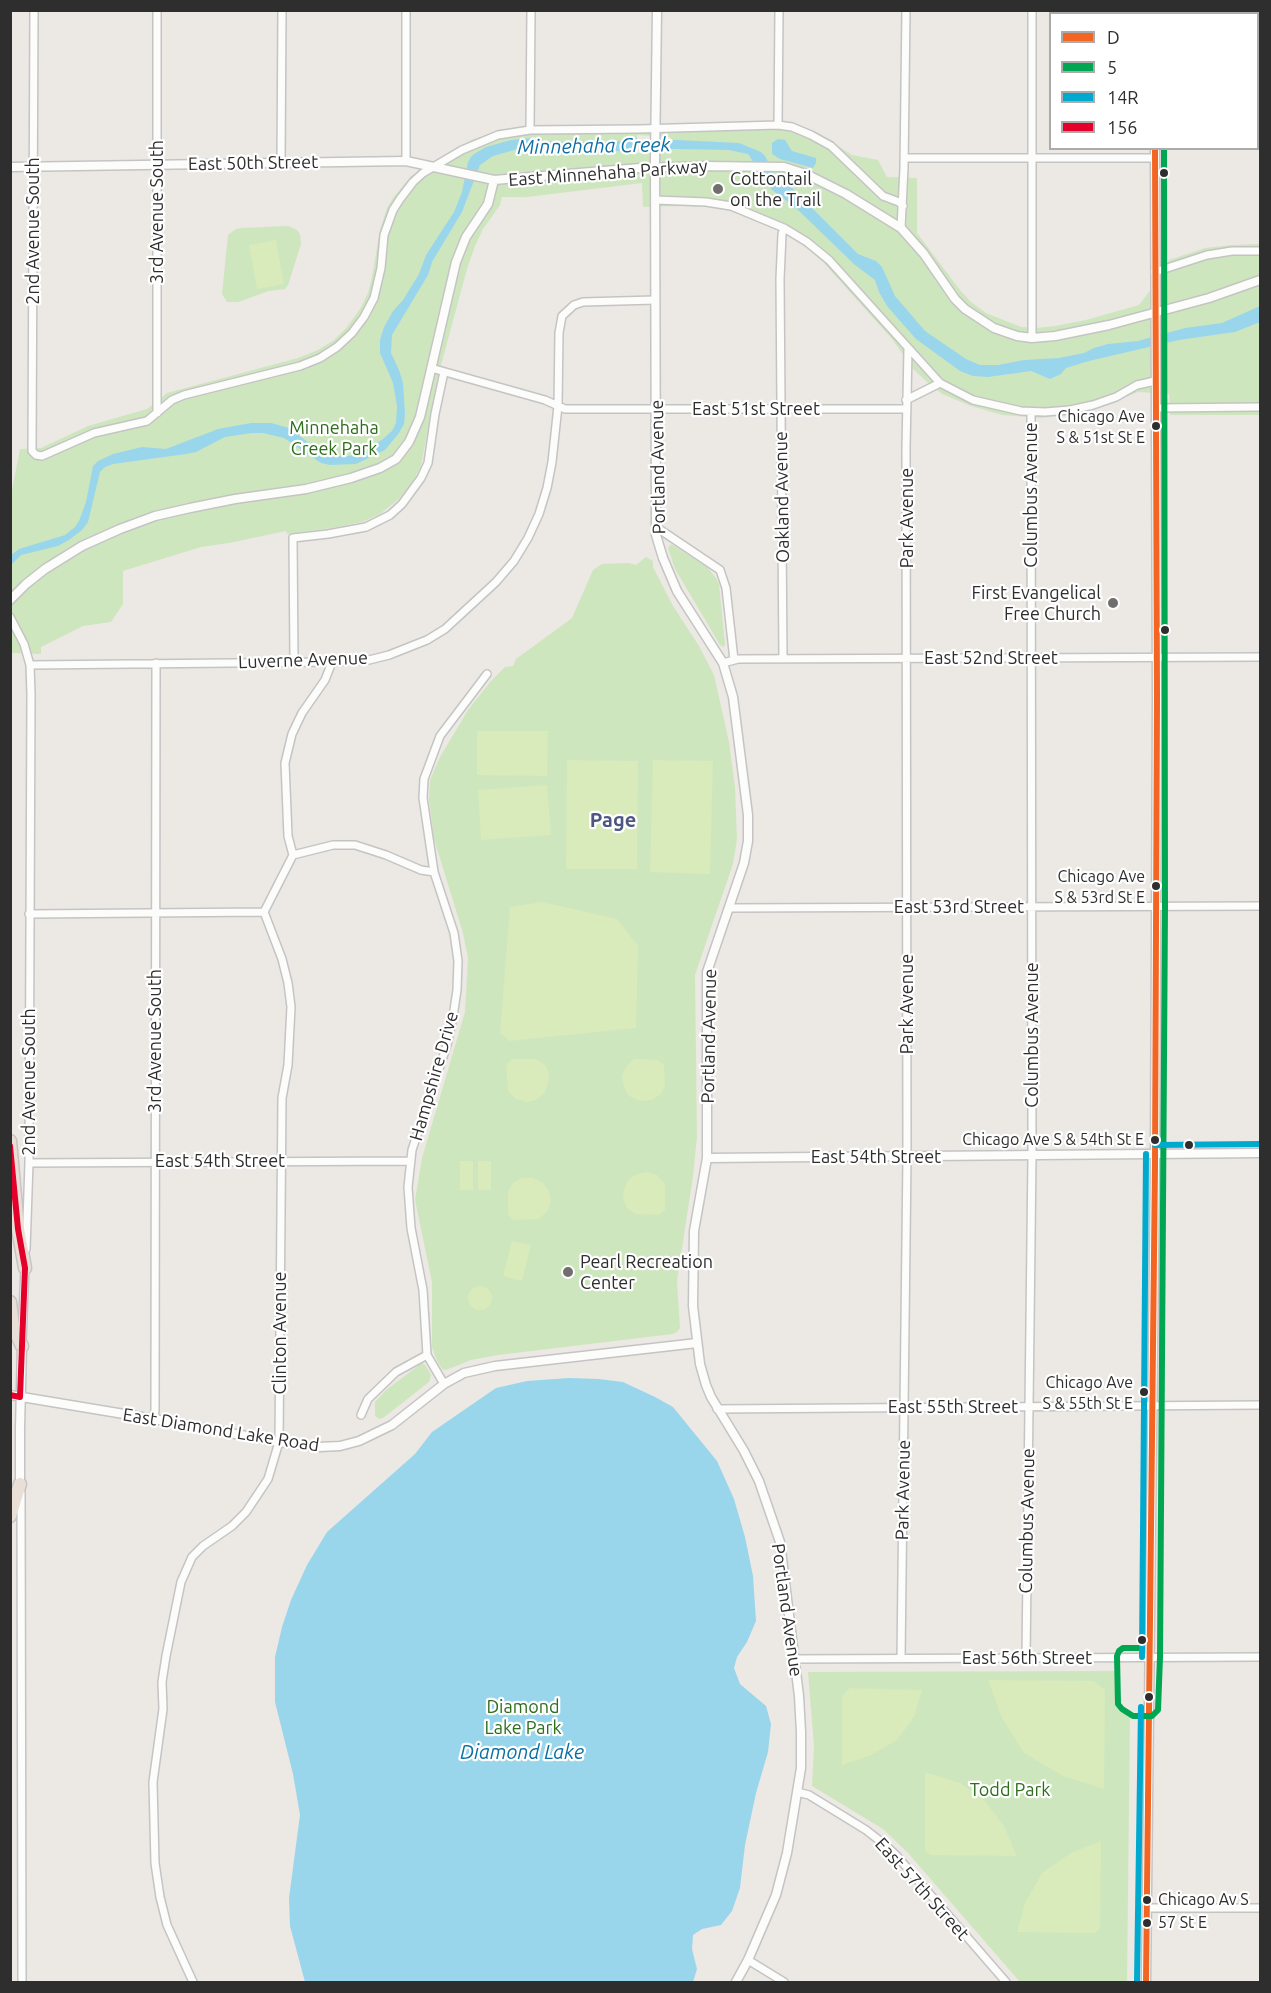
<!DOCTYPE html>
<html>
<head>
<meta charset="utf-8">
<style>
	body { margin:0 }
	#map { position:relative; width:1271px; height:1993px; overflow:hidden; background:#ece8e4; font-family:Ubuntu,sans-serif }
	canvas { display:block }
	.frame { position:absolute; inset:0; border:12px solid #2e2e2e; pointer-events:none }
	.legend { position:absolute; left:1049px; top:12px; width:210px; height:138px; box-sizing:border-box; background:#fff; border:2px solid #ababab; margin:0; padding:8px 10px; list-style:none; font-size:18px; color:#2e2e2e }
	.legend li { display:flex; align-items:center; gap:12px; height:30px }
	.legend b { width:30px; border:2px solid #ababab }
</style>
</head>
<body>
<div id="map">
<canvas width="1271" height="1993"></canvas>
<div class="frame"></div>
<ul class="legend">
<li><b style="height:8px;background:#f26522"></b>D</li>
<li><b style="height:8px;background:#00a651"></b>5</li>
<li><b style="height:8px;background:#00a9ce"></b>14R</li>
<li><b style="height:8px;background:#e4002b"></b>156</li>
</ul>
</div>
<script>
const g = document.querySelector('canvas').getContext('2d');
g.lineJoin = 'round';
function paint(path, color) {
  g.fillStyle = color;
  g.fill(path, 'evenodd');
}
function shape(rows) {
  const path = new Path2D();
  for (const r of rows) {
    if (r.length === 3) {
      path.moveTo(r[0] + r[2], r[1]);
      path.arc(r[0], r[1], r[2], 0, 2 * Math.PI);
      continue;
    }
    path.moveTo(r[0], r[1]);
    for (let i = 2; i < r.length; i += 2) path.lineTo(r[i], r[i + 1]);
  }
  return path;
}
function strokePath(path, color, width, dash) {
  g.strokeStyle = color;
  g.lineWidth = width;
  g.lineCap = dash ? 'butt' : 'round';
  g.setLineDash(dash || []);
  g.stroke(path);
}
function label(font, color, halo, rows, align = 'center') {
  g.font = font + ' Ubuntu,sans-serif';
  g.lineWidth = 4.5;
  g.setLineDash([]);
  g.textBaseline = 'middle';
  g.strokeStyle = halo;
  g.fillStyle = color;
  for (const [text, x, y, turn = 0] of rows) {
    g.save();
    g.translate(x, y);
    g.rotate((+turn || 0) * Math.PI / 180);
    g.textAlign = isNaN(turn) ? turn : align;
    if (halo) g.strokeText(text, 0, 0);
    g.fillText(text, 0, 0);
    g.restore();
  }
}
const green = shape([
	[769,122,791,124,807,129,824,137,852,155,878,160,887,177,917,178,917,233,960,290,971,302,986,313,1021,327,1036,328,1055,326,1086,320,1139,305,1163,274,1169,260,1205,248,1232,245,1260,244,1260,415,1170,415,1169,394,1138,392,1103,406,1072,414,1041,418,1002,415,971,406,942,394,927,382,913,369,892,339,822,261,799,242,770,226,730,211,708,207,684,206,643,207,642,183,527,197,502,197,500,205,483,229,475,246,467,269,437,380,421,466,412,483,399,499,380,514,362,522,332,528,287,534,286,531,229,543,201,547,123,571,123,604,111,622,83,626,41,647,41,654,11,653,10,500,20,449,41,448,88,426,147,409,167,393,298,358,318,350,334,340,347,327,360,309,368,293,372,277,380,230,387,208,393,198,411,176,471,140,495,132,518,127],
	[288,226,297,230,300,234,301,244,288,285,285,289,269,291,238,302,227,302,222,294,228,235,236,229,241,228],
	[671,544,707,567,716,578,719,584,725,644,724,647,720,645,675,569,668,548],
	[646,557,653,561,653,567,673,606,699,646,714,675,729,742,735,787,737,839,733,864,695,975,697,1137,693,1176,677,1281,680,1328,677,1332,673,1334,498,1355,471,1360,446,1370,442,1369,437,1361,432,1347,432,1282,415,1200,422,1158,465,1012,468,958,463,933,434,839,429,799,430,780,440,757,468,710,491,681,505,667,513,666,516,659,572,618,593,570,602,564,629,563,636,565],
	[422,1363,426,1366,431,1375,429,1382,383,1418,379,1419,375,1416,375,1402,386,1390],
	[1116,1671,1117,1702,1121,1711,1130,1715,1127,1982,1020,1982,908,1853,883,1829,812,1786,814,1746,808,1672]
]);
const pitch = shape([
	[276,240,284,284,257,289,249,245],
	[477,731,548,731,547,776,477,775],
	[567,760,638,761,637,869,566,869],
	[653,760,713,761,710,874,650,872],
	[547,785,551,835,481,840,478,790],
	[542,902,617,919,638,946,636,1028,509,1041,500,1033,510,907],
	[512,1059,536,1059,545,1065,549,1073,548,1084,544,1094,536,1100,527,1102,516,1099,508,1091,506,1065],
	[634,1059,658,1060,664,1065,665,1086,661,1094,652,1100,640,1101,629,1096,624,1087,622,1076,627,1065],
	[460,1161,473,1161,473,1190,460,1190],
	[478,1161,491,1161,491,1190,478,1190],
	[647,1172,657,1175,665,1184,665,1210,659,1215,635,1214,627,1208,623,1199,624,1189,629,1179,637,1174],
	[522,1178,533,1178,543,1183,549,1191,551,1200,548,1211,539,1219,513,1220,508,1214,508,1191,514,1182],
	[512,1241,531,1245,522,1281,503,1276],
	[480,1298,12],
	[988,1680,1094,1681,1105,1690,1104,1789,1063,1776,1024,1753,1002,1718],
	[850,1688,922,1690,914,1717,897,1740,871,1755,842,1765,842,1696],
	[925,1772,960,1783,985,1801,1004,1826,1017,1856,930,1855,925,1850],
	[1101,1841,1100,1928,1095,1933,1017,1932,1025,1903,1042,1873,1071,1853]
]);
const water = shape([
	[531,138,544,141,564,142,614,142,636,138,739,143,761,152,765,156,776,177,787,183,858,254,876,261,882,267,895,296,925,331,966,359,980,365,998,365,1024,360,1059,358,1084,353,1094,348,1108,344,1138,341,1185,328,1222,323,1260,306,1260,322,1235,332,1179,340,1089,361,1066,368,1061,374,1050,379,1031,371,988,377,973,376,960,371,916,339,887,306,879,292,875,280,855,265,797,209,771,189,748,154,729,150,677,149,619,151,579,149,518,149,493,156,480,165,462,212,432,262,428,275,392,335,391,353,399,370,403,383,405,414,404,424,399,433,385,450,356,464,330,465,321,463,284,438,263,433,252,433,225,437,196,452,186,454,113,464,105,467,100,472,88,522,82,530,69,540,58,546,21,555,11,565,11,555,19,549,65,535,75,527,79,521,86,502,93,466,98,461,113,454,142,447,166,449,218,429,251,423,271,423,289,428,321,452,331,455,348,456,362,453,383,439,392,431,396,423,397,406,393,383,380,353,380,340,384,327,393,311,403,300,419,274,426,255,454,212,462,192,468,162,471,157,474,154,486,147,511,140],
	[778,139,785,140,792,151,816,158,816,163,813,168,780,159,772,154,772,143],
	[569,1378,599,1379,623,1382,655,1397,673,1407,717,1461,734,1499,745,1537,753,1576,756,1621,747,1642,737,1657,734,1668,740,1684,766,1706,771,1724,768,1752,756,1793,745,1845,740,1888,732,1911,721,1925,702,1929,693,1935,692,1949,697,1969,693,1982,305,1982,290,1926,289,1898,300,1815,293,1774,275,1702,275,1657,282,1627,291,1600,307,1565,327,1532,415,1454,432,1432,496,1388,527,1381]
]);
const pier = shape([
	[637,135,670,137,670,152,637,153]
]);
const minor = shape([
	[34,10,32,451,36,455,42,456,94,433,147,421,172,400,184,395,300,366,320,358,337,347,352,333,364,317,374,298,381,268,384,235,393,210,400,199,413,182,423,173,462,150,498,135,530,130,639,129,778,125,792,127,811,135,831,146,883,196,899,202,903,206],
	[1032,10,1032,338],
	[778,125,779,10],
	[530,130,531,10],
	[905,158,1155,158],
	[406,161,406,10],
	[281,163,282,10],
	[655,200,706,202,731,206,784,228,807,242,829,260,940,383,973,400,1021,411,1045,412,1070,410,1093,405,1116,397,1137,385,1155,381],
	[901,228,904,168,906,10],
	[1155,272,1207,255,1232,251,1260,251],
	[431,368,545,400,565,409,907,409],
	[906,400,940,383],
	[1156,408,1260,407],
	[157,413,157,10],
	[656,527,720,570,726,588,734,660],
	[10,617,24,644,30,665,31,694,29,1163,26,1249],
	[783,659,780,279,782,234,784,228],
	[294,662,293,538,328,534,366,527,390,515,402,504,421,478,428,463,435,414,444,372],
	[723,663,738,659,1260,657],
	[30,665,332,662,369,660,389,655,427,640,445,629,496,582,514,561,528,538,539,514,547,488,552,462,558,406,559,333,562,316,574,305,583,302,655,300],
	[293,855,333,845,355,845,386,855,421,870,434,872],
	[730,908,1260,906],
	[29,914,264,912],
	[29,1163,410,1161],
	[22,1342,25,1266],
	[444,1384,427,1355,423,1290,411,1228,408,1187,412,1150,447,1045,453,1017,457,990,458,961,454,933,434,872,423,798,424,779,440,736,487,674],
	[717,1409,1260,1405],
	[361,1415,368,1399,396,1372,427,1355],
	[154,1419,155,1410,156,663],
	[21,1493,22,1982],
	[901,1658,907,1157,906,448,908,349],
	[1026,1658,1032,1155,1031,412],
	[794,1659,1260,1657],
	[797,1792,809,1795,866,1830,884,1844,896,1855,1006,1982],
	[1147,1908,1260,1908],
	[748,1960,784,1982],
	[193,1982,167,1925,160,1897,155,1863,153,1782,163,1709,162,1682,166,1656,181,1582,192,1557,203,1546,232,1526,246,1512,268,1479,279,1442,282,1098,288,1065,291,1007,288,983,282,959,264,912,293,855,288,836,285,763,292,734,302,713,325,680,332,662]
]);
const tertiary = shape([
	[657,10,655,159,656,535,663,558,677,591,723,663,733,697,748,815,748,841,744,863,707,972,707,1158,694,1231,693,1306,700,1364,706,1385,711,1397,744,1451,759,1481,780,1542,799,1696,801,1732,801,1768,787,1853,776,1895,748,1960,736,1982],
	[1156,14,1156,10],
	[10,167,406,161,494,180,640,168,706,166,784,167,806,174,846,194,901,228,924,254,955,299,965,309,994,328,1017,336,1032,338,1055,336,1109,325,1209,298,1260,280],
	[10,600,26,584,45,569,82,546,120,529,155,516,190,508,235,499,306,489,351,478,380,468,396,459,409,442,420,417,456,262,466,237,488,204,494,180],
	[707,1158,1260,1153],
	[10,1395,154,1419,279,1442,319,1447,340,1446,359,1441,392,1425,444,1384,464,1373,495,1366,697,1343],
	[20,1484,20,1428,22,1346],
	[1146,1982,1155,1165,1157,698,1155,148]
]);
const motorway = shape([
	[10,1141,18,1229,25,1268],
	[10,1302,13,1326,22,1346],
	[10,1516,20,1484]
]);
const bus1 = shape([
	[1146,1982,1155,1165,1157,698,1155,148]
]);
const bus2 = shape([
	[1142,1648,1123,1648,1119,1651,1117,1656,1118,1704,1122,1709,1133,1716,1152,1716,1158,1710,1160,1657,1165,906,1164,148]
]);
const bus3 = shape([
	[1155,1145,1260,1144],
	[1142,1657,1146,1154],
	[1137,1982,1141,1707]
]);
const bus4 = shape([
	[10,1146,18,1229,25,1268,20,1397,10,1395]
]);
const markers = [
	[1164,173,5,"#2e2e2e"],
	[718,189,6,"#706f6e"],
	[1156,426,5,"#2e2e2e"],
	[1113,603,6,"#706f6e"],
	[1165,630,5,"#2e2e2e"],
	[1156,886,5,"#2e2e2e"],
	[1155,1140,5,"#2e2e2e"],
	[1189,1145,5,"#2e2e2e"],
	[568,1272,6,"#706f6e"],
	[1144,1392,5,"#2e2e2e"],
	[1142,1640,5,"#2e2e2e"],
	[1149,1697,5,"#2e2e2e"],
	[1147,1900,5,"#2e2e2e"],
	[1147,1923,5,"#2e2e2e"]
];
const busNames = [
	["Chicago Ave",1145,417],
	["S & 51st St E",1145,438],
	["Chicago Ave",1145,877],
	["S & 53rd St E",1145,898],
	["Chicago Ave S & 54th St E",1144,1140],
	["Chicago Ave",1133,1383],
	["S & 55th St E",1133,1404],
	["Chicago Av S",1158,1900,"left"],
	["57 St E",1158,1923,"left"]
];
const streetNames = [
	["East 50th Street",253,163,-1],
	["East Minnehaha Parkway",608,173,-4],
	["3rd Avenue South",157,212,-90],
	["2nd Avenue South",33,231,-90],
	["East 51st Street",756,409],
	["Portland Avenue",658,467,-91],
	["Columbus Avenue",1031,495,-90],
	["Oakland Avenue",782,497,-91],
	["Park Avenue",907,518,-90],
	["East 52nd Street",991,658],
	["Luverne Avenue",303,660,-2],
	["East 53rd Street",959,907],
	["Park Avenue",907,1004,-90],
	["Columbus Avenue",1032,1035,-90],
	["Portland Avenue",709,1036,-89],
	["3rd Avenue South",155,1041,-90],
	["Hampshire Drive",434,1076,-74],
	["2nd Avenue South",29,1082,-90],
	["East 54th Street",876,1157],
	["East 54th Street",220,1161],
	["Clinton Avenue",280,1333,-90],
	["East 55th Street",953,1407],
	["East Diamond Lake Road",221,1430,9],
	["Park Avenue",903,1490,-89],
	["Columbus Avenue",1027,1521,-89],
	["Portland Avenue",787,1610,82],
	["East 56th Street",1027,1658],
	["East 57th Street",922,1889,48]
];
const poiNames = [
	["Cottontail",730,179],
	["on the Trail",730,200],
	["First Evangelical",1101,593,"right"],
	["Free Church",1101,614,"right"],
	["Pearl Recreation",580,1262],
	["Center",580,1283]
];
const parkNames = [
	["Minnehaha",334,428],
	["Creek Park",334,449],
	["Diamond",523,1707],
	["Lake Park",523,1728],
	["Todd Park",1010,1790]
];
const waterNames = [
	["Minnehaha Creek",594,146,-1],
	["Diamond Lake",522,1752]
];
const neighbourhoodNames = [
	["Page",613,820]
];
paint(green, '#cee6be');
paint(pitch, '#d9eabb');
paint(water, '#99d6ec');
paint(pier, '#ece8e4');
strokePath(minor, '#c5c4c5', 10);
strokePath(tertiary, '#c5c4c5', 11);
strokePath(motorway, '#c6c5c4', 15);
strokePath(minor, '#fcfcfb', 7);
strokePath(tertiary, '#fcfcfb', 8);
strokePath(motorway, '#eadfd6', 12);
strokePath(bus1, '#f26522', 6);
strokePath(bus2, '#00a651', 6);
strokePath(bus3, '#00a9ce', 6);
strokePath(bus4, '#e4002b', 6);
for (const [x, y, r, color] of markers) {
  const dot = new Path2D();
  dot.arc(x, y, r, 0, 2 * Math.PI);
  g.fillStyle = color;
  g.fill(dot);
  strokePath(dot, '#fff', 2);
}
label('16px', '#2e2e2e', '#fff', busNames, 'right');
label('18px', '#2e2e2e', '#fff', streetNames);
label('18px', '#2e2e2e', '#fff', poiNames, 'left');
label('18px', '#2c6e1b', '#fff', parkNames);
label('italic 20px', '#0d6fa3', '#fff', waterNames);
label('bold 20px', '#4d5680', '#fff', neighbourhoodNames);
</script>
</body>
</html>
